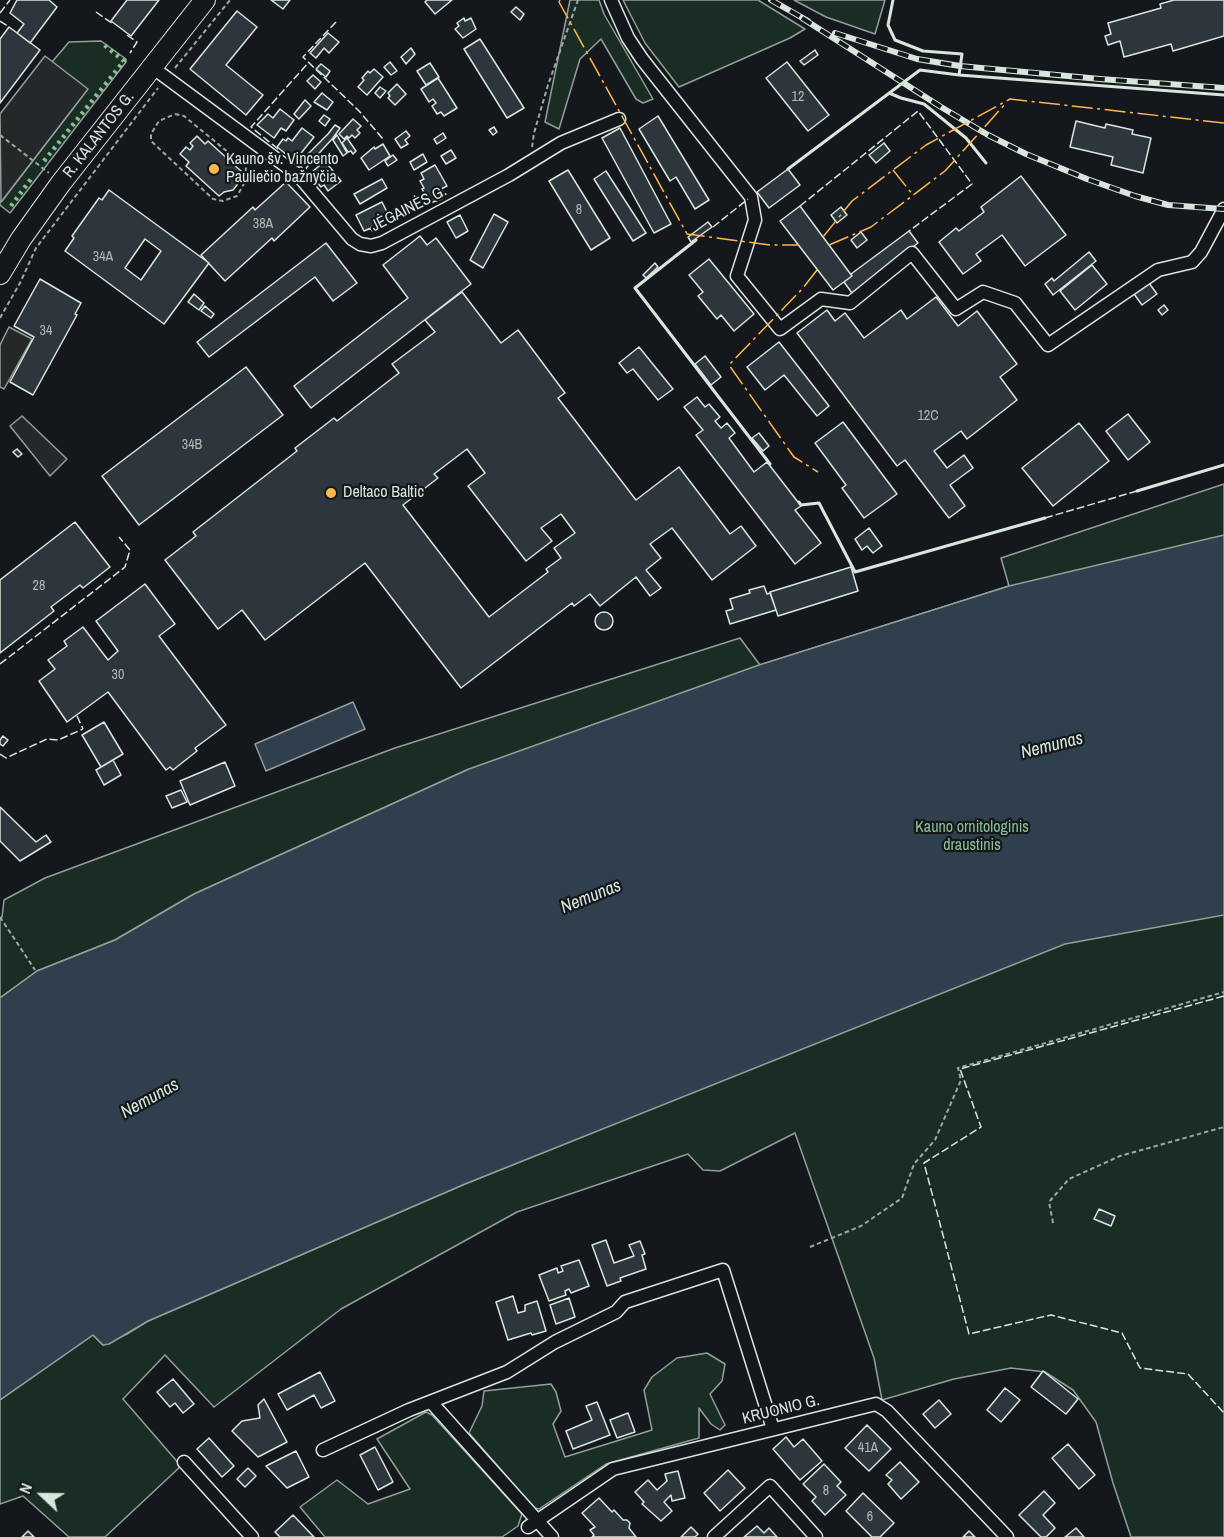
<!DOCTYPE html>
<html>
<head>
<meta charset="utf-8">
<style>
	body { margin:0 }
	#map { position:relative; width:1224px; height:1537px; overflow:hidden; background:#14181c; font-family:"Archivo Narrow",sans-serif }
	canvas { display:block }
	.north { position:absolute; left:12px; top:1465px; width:60px; height:60px; -webkit-text-stroke:4px #14181c; paint-order:stroke; rotate:292deg; font-size:16px; font-weight:700; line-height:24px; text-align:center; color:#d8e6dc }
	.north::after { content:''; display:block; margin:auto; width:21px; height:27px; background:#d8e6dc; clip-path:polygon(50% 0,100% 100%,50% 72%,0 100%) }
</style>
</head>
<body>
<div id="map">
<canvas width="1224" height="1537"></canvas>
<div class="north">N</div>
</div>
<script>
const g = document.querySelector('canvas').getContext('2d');
g.lineJoin = 'round';
function paint(path, color) {
  g.fillStyle = color;
  g.fill(path, 'evenodd');
}
function shape(rows) {
  const path = new Path2D();
  for (const r of rows) {
    if (r.length === 3) {
      path.moveTo(r[0] + r[2], r[1]);
      path.arc(r[0], r[1], r[2], 0, 2 * Math.PI);
      continue;
    }
    path.moveTo(r[0], r[1]);
    for (let i = 2; i < r.length; i += 2) path.lineTo(r[i], r[i + 1]);
  }
  return path;
}
function strokePath(path, color, width, dash) {
  g.strokeStyle = color;
  g.lineWidth = width;
  g.lineCap = dash ? 'butt' : 'round';
  g.setLineDash(dash || []);
  g.stroke(path);
}
function label(font, color, halo, rows, align = 'center') {
  g.font = font + ' "Archivo Narrow",sans-serif';
  g.lineWidth = 4.5;
  g.setLineDash([]);
  g.textBaseline = 'middle';
  g.strokeStyle = halo;
  g.fillStyle = color;
  for (const [text, x, y, turn = 0] of rows) {
    g.save();
    g.translate(x, y);
    g.rotate((+turn || 0) * Math.PI / 180);
    g.textAlign = isNaN(turn) ? turn : align;
    if (halo) g.strokeText(text, 0, 0);
    g.fillText(text, 0, 0);
    g.restore();
  }
}
const green = shape([
	[570,0,599,0,604,14,653,99,643,103,636,99,601,39,580,59,559,129,545,122,570,0],
	[623,0,758,0,805,29,790,38,679,87,645,43,623,0],
	[794,0,885,0,875,34,826,17,794,0],
	[101,41,126,59,126,62,10,213,0,205,0,201,2,201,87,90,52,62,69,42,101,41],
	[1224,484,1224,1537,1131,1537,1113,1483,1096,1422,1073,1390,1045,1372,1011,1368,954,1379,882,1400,874,1358,795,1133,720,1171,703,1170,688,1154,517,1212,341,1309,214,1407,165,1355,123,1399,181,1466,105,1537,69,1537,23,1496,0,1504,0,1400,93,1335,103,1345,127,1334,148,1321,465,1184,589,1134,469,769,194,894,115,940,37,971,0,998,0,918,2,917,4,900,45,878,395,748,740,638,760,665,1009,586,1001,558,1224,484],
	[707,1353,725,1364,722,1381,710,1394,725,1425,720,1430,711,1424,699,1408,699,1438,606,1464,539,1509,534,1508,469,1433,482,1406,484,1391,551,1384,556,1392,561,1411,553,1424,565,1457,652,1430,644,1390,652,1377,677,1358,707,1353],
	[426,1412,432,1415,522,1514,518,1526,502,1537,325,1537,300,1507,337,1480,368,1504,410,1489,377,1439,426,1412]
]);
const parking = shape([
	[45,56,88,89,1,202,0,114,45,56],
	[9,327,32,339,4,389,0,387,0,345,9,327],
	[22,416,67,459,50,476,10,426,22,416]
]);
const water = shape([
	[1224,535,1224,915,1065,944,465,1184,148,1321,109,1344,103,1345,93,1335,0,1400,0,998,37,971,115,940,194,894,469,769,759,665,1009,586,1224,535],
	[353,702,365,729,266,771,255,744,353,702]
]);
const building = shape([
	[17,0,49,0,57,7,30,43,17,33,24,24,10,13,17,0],
	[127,0,159,0,131,36,111,21,127,0],
	[271,0,290,0,283,9,271,0],
	[427,0,452,0,435,14,425,2,427,0],
	[1174,0,1224,0,1224,36,1173,51,1171,44,1124,57,1120,41,1108,45,1105,36,1111,34,1108,23,1161,8,1160,4,1174,0],
	[516,7,524,14,520,20,511,12,516,7],
	[237,11,257,27,226,65,263,95,246,115,190,69,237,11],
	[464,18,465,21,471,18,476,29,463,38,455,29,459,26,457,23,464,18],
	[9,27,40,50,0,103,0,39,9,27],
	[328,33,339,42,329,53,324,48,316,58,310,53,328,33],
	[480,39,524,108,507,118,464,49,480,39],
	[411,48,415,54,406,64,401,57,411,48],
	[815,50,818,55,804,65,800,61,815,50],
	[390,62,397,71,391,75,384,67,390,62],
	[787,62,829,115,808,131,766,78,787,62],
	[430,63,439,77,426,85,417,71,430,63],
	[321,64,330,71,326,77,316,69,321,64],
	[374,69,383,77,367,95,358,87,364,80,362,78,368,71,370,73,374,69],
	[313,75,321,82,315,89,307,81,313,75],
	[438,78,457,108,444,116,441,112,437,114,432,106,436,103,433,99,429,102,421,89,438,78],
	[397,84,406,94,395,105,388,98,390,96,388,93,397,84],
	[380,87,386,91,380,98,375,93,380,87],
	[322,93,333,102,327,110,314,102,322,93],
	[305,100,311,106,299,119,294,114,305,100],
	[280,109,294,120,286,131,281,128,274,138,257,125,268,114,273,118,280,109],
	[324,115,330,119,325,126,319,121,324,115],
	[658,116,709,200,695,209,676,177,670,181,639,129,658,116],
	[353,119,361,126,357,130,360,133,355,138,352,135,349,138,347,136,344,139,339,134,353,119],
	[1076,121,1105,128,1106,124,1133,130,1132,134,1151,138,1143,173,1111,165,1113,157,1070,147,1076,121],
	[335,125,340,128,333,138,310,163,304,158,328,134,335,125],
	[494,127,497,132,493,135,489,130,494,127],
	[302,128,314,137,298,157,294,154,291,158,277,147,283,139,286,141,288,138,292,141,302,128],
	[620,128,671,224,654,233,602,138,620,128],
	[406,131,410,136,405,140,408,144,401,148,395,139,406,131],
	[443,133,446,138,437,144,434,139,443,133],
	[337,135,347,153,343,156,333,140,337,135],
	[197,136,205,144,208,141,242,172,238,176,237,185,233,190,224,192,219,196,186,166,189,162,180,154,186,147,190,150,193,146,190,143,197,136],
	[347,138,356,151,353,154,351,151,348,152,342,143,347,138],
	[884,143,890,151,876,163,869,155,884,143],
	[383,144,390,156,369,170,361,158,374,147,375,149,383,144],
	[451,150,456,158,446,164,441,156,451,150],
	[423,154,427,162,414,170,410,162,423,154],
	[393,155,397,160,388,166,385,161,393,155],
	[325,161,341,181,328,191,324,185,321,187,314,179,317,177,313,171,325,161],
	[435,165,447,186,441,189,444,194,440,196,442,199,430,203,422,189,424,188,420,181,424,179,421,173,435,165],
	[788,169,800,185,769,208,757,192,788,169],
	[568,170,610,238,591,250,549,181,568,170],
	[606,171,646,233,633,241,594,179,606,171],
	[1021,176,1066,235,1025,266,1002,235,976,254,981,261,963,274,939,242,956,228,959,231,984,212,981,207,1021,176],
	[382,179,387,188,360,204,354,194,382,179],
	[286,182,310,207,274,241,272,238,225,281,201,255,253,207,255,210,286,182],
	[109,190,209,263,164,324,65,251,74,238,72,236,99,198,102,200,109,190],
	[145,239,161,251,141,280,125,268,145,239],
	[382,202,390,218,384,221,385,224,372,231,371,228,364,231,356,215,382,202],
	[800,206,852,276,833,290,780,221,800,206],
	[841,207,847,215,837,223,831,215,841,207],
	[494,214,508,222,483,268,470,260,494,214],
	[460,215,468,231,456,238,447,222,460,215],
	[708,222,712,227,691,242,688,237,708,222],
	[909,231,918,243,852,293,844,282,852,276,851,274,909,231],
	[861,232,867,240,857,248,851,240,861,232],
	[420,236,427,245,436,238,471,284,311,408,294,386,408,298,383,265,420,236],
	[326,243,357,283,333,301,315,277,209,357,197,342,326,243],
	[1089,252,1096,261,1053,295,1045,284,1052,278,1054,281,1089,252],
	[709,259,754,314,734,331,721,315,717,319,698,296,703,292,689,275,709,259],
	[655,263,658,267,646,278,643,275,655,263],
	[1092,265,1107,284,1075,310,1060,291,1092,265],
	[40,279,81,303,75,314,77,315,33,395,10,382,34,337,14,326,40,279],
	[1149,283,1157,294,1142,305,1134,294,1149,283],
	[462,292,501,343,518,330,565,393,558,398,636,500,679,467,730,534,741,526,756,546,712,580,672,528,650,544,661,558,646,570,661,588,650,596,636,577,600,606,590,594,574,606,572,603,461,688,365,563,265,640,242,610,218,629,165,560,196,536,193,532,297,451,295,448,334,418,337,421,399,373,392,364,435,332,425,320,462,292],
	[467,449,485,473,468,486,526,561,552,541,541,528,561,514,575,533,554,548,561,558,546,569,548,572,489,617,403,505,438,478,434,474,467,449],
	[194,294,204,303,199,310,188,302,194,294],
	[936,297,958,326,977,311,1017,364,1000,377,1017,400,967,439,961,431,934,451,947,468,964,455,973,468,950,485,965,506,949,518,905,460,897,466,797,333,827,310,835,321,845,313,864,338,901,310,907,319,936,297],
	[1164,305,1168,310,1162,315,1158,310,1164,305],
	[205,306,214,314,211,318,201,311,205,306],
	[779,342,829,406,817,416,784,375,765,390,747,367,779,342],
	[639,347,673,389,658,400,633,369,627,373,619,363,639,347],
	[705,356,721,377,711,385,695,364,705,356],
	[246,367,283,415,139,525,102,476,246,367],
	[697,397,705,407,709,404,720,417,715,421,721,428,727,423,735,433,729,438,754,472,767,462,801,506,795,510,821,543,795,564,696,435,703,430,684,407,697,397],
	[1128,414,1150,442,1128,460,1106,431,1128,414],
	[843,422,897,494,864,518,842,488,846,485,815,443,843,422],
	[1079,423,1109,461,1053,506,1022,468,1079,423],
	[759,433,769,446,763,451,752,438,759,433],
	[17,449,22,454,18,457,13,452,17,449],
	[75,522,110,567,83,588,80,585,51,607,54,611,0,653,0,580,75,522],
	[869,528,882,546,873,553,867,546,862,550,855,539,869,528],
	[851,567,858,591,778,616,770,592,851,567],
	[145,584,175,624,159,636,226,725,195,748,197,751,173,770,170,767,166,770,108,692,67,722,39,681,55,669,48,660,67,646,64,641,83,627,108,660,118,651,96,621,145,584],
	[764,586,767,594,770,593,776,610,730,624,726,611,733,609,730,599,750,593,749,590,764,586],
	[604,621,9],
	[104,722,123,754,101,767,82,735,104,722],
	[3,736,8,740,3,746,0,744,0,740,3,736],
	[113,760,121,775,104,785,96,770,113,760],
	[225,762,235,786,190,805,180,781,225,762],
	[181,790,187,802,172,808,166,796,181,790],
	[0,807,36,842,46,835,51,842,20,861,0,841,0,807],
	[1099,1209,1115,1216,1111,1226,1094,1219,1099,1209],
	[606,1240,614,1263,634,1256,629,1245,640,1241,645,1254,642,1255,646,1269,620,1278,621,1281,607,1286,592,1245,606,1240],
	[579,1260,589,1286,571,1293,569,1289,565,1291,566,1295,549,1301,539,1275,557,1268,558,1273,563,1271,561,1266,579,1260],
	[513,1296,518,1313,525,1311,525,1305,537,1301,546,1331,532,1335,531,1333,508,1340,496,1302,513,1296],
	[569,1298,575,1317,556,1324,550,1305,569,1298],
	[1043,1371,1078,1399,1066,1414,1031,1387,1043,1371],
	[320,1372,335,1401,321,1408,314,1395,287,1410,278,1394,320,1372],
	[173,1379,194,1404,183,1413,175,1403,170,1407,157,1392,173,1379],
	[1005,1388,1020,1400,1001,1422,987,1410,1005,1388],
	[264,1399,287,1442,258,1457,232,1431,242,1421,260,1418,258,1405,264,1399],
	[939,1400,951,1414,935,1428,923,1414,939,1400],
	[597,1402,610,1435,573,1449,566,1431,592,1420,586,1406,597,1402],
	[628,1413,635,1432,617,1438,610,1420,628,1413],
	[867,1425,891,1449,869,1471,845,1448,867,1425],
	[786,1437,794,1447,803,1439,822,1461,800,1480,773,1449,786,1437],
	[209,1438,234,1466,222,1477,197,1449,209,1438],
	[1068,1444,1095,1475,1079,1489,1052,1458,1068,1444],
	[375,1447,393,1482,378,1490,360,1455,375,1447],
	[296,1451,309,1477,287,1488,266,1466,296,1451],
	[900,1462,919,1482,901,1499,888,1484,892,1480,886,1475,900,1462],
	[824,1464,841,1482,837,1486,846,1495,825,1515,812,1501,816,1497,803,1484,824,1464],
	[248,1468,256,1476,245,1487,237,1479,248,1468],
	[728,1470,745,1488,720,1511,704,1493,728,1470],
	[678,1471,685,1498,672,1501,671,1495,664,1502,672,1511,661,1521,642,1504,644,1502,635,1492,648,1480,657,1490,667,1481,665,1474,678,1471],
	[1044,1491,1055,1503,1043,1515,1055,1528,1046,1537,1041,1537,1019,1515,1044,1491],
	[863,1493,894,1523,880,1537,872,1537,846,1511,863,1493],
	[599,1498,612,1512,614,1510,623,1520,627,1520,630,1523,629,1528,636,1537,592,1537,594,1535,590,1530,595,1527,582,1513,599,1498],
	[293,1515,314,1537,280,1537,275,1532,293,1515],
	[757,1526,764,1533,769,1528,777,1537,744,1537,757,1526],
	[691,1527,698,1534,695,1537,681,1537,691,1527],
	[1076,1528,1084,1537,1065,1537,1076,1528],
	[28,1531,34,1537,22,1537,28,1531],
	[969,1531,975,1537,963,1537,969,1531]
]);
const path = shape([
	[175,68,230,0],
	[175,114,184,116,246,167,245,182,237,196,223,201,213,199,151,141,151,134,159,121,175,114],
	[0,135,49,173],
	[532,147,534,133,548,85,578,0],
	[0,318,20,283,36,248,158,88],
	[0,917,35,970],
	[1053,1223,1049,1202,1069,1179,1120,1156,1224,1127],
	[810,1247,861,1226,902,1198,914,1164,935,1140,961,1080,958,1068,1224,992]
]);
const minor = shape([
	[611,0,628,38,642,59,751,197,755,220,737,276,780,329,821,299,850,303,912,253,956,309,983,292,1015,303,1048,345,1158,270,1192,262,1201,252,1224,209],
	[152,67,298,175,352,239,360,244,371,246,382,243,509,175,561,143,619,119],
	[431,1402,552,1537],
	[323,1450,409,1410,507,1372,555,1342,616,1312,625,1302,723,1270,773,1429],
	[184,1462,252,1537],
	[528,1527,613,1469,876,1404,887,1411,1007,1537],
	[714,1537,770,1486,816,1537]
]);
const primary = shape([
	[0,274,21,239,61,183,205,0]
]);
const rail = shape([
	[771,0,808,21],
	[802,18,941,107,988,135,1026,154,1087,179,1135,196,1168,205,1224,209],
	[835,33,917,59,960,66,1100,79,1224,88]
]);
const hedge = shape([
	[44,161,124,61,103,44],
	[11,206,31,179]
]);
const fence = shape([
	[96,12,113,24],
	[0,13,10,0],
	[0,21,9,27],
	[336,22,303,57,359,111,383,139],
	[127,35,137,42,130,53],
	[278,149,251,127,309,62],
	[288,156,305,170,310,163],
	[800,206,918,111,972,184,909,231],
	[713,227,748,199],
	[1045,518,1137,491],
	[0,664,125,567,130,550,119,537],
	[77,716,83,729],
	[0,754,6,758,47,739,58,740,83,729],
	[1224,996,960,1069,981,1127,924,1163,969,1334,1051,1315,1122,1333,1140,1368,1188,1374,1224,1413]
]);
const wall = shape([
	[893,0,888,25,895,40,923,51,962,54,959,75],
	[889,93,901,98,924,104,966,138,986,163],
	[788,169,920,70,959,75,1224,95],
	[696,240,635,288,770,464],
	[1137,491,1224,465],
	[799,502,801,505,819,503,855,572,1045,518]
]);
const power = shape([
	[560,0,559,2,687,234,770,245,799,245],
	[893,170,913,195],
	[823,237,852,201,926,145,1010,99,1224,123],
	[829,245,871,227,945,171,1006,103],
	[817,270,803,288,729,365,794,457,818,472]
]);
const markers = [
	[214,169,6,"#ffb74d"],
	[331,493,6,"#ffb74d"]
];
const numberNames = [
	["12",798,97],
	["8",579,210],
	["38A",263,224],
	["34A",103,257],
	["34",46,331],
	["12C",928,416],
	["34B",192,445],
	["28",39,586],
	["30",118,675],
	["41A",868,1448],
	["8",826,1491],
	["6",870,1517]
];
const streetNames = [
	["R. KALANTOS G.",99,135,-52],
	["JĖGAINĖS G.",409,209,-27],
	["KRUONIO G.",781,1410,-14]
];
const poiNames = [
	["Kauno šv. Vincento",226,160],
	["Pauliečio bažnyčia",226,178],
	["Deltaco Baltic",343,493]
];
const parkNames = [
	["Kauno ornitologinis",972,828],
	["draustinis",972,846]
];
const waterNames = [
	["Nemunas",1052,746,-14],
	["Nemunas",591,897,-22],
	["Nemunas",150,1099,-29]
];
paint(green, '#1a2d24');
strokePath(green, '#939e99', 1.5);
paint(parking, '#24282b');
strokePath(parking, '#939e99', 1.5);
paint(water, '#2f3f4d');
strokePath(water, '#939e99', 1.5);
paint(building, '#2c363c');
strokePath(building, '#d8e6dc', 1.5);
strokePath(minor, '#d8e6dc', 15);
strokePath(primary, '#d8e6dc', 22);
strokePath(path, '#9da8a2', 2, [4.5, 3]);
strokePath(minor, '#14181c', 12);
strokePath(primary, '#14181c', 20);
strokePath(rail, '#d8e6dc', 6);
strokePath(rail, '#14181c', 4, [11]);
strokePath(hedge, '#8ac095', 4.5, [3, 4.5]);
strokePath(fence, '#d8e6dc', 1.5, [8, 3]);
strokePath(wall, '#d8e6dc', 3);
strokePath(power, '#ffb74d', 1.5, [21, 4.5, 3, 4.5]);
for (const [x, y, r, color] of markers) {
  const dot = new Path2D();
  dot.arc(x, y, r, 0, 2 * Math.PI);
  g.fillStyle = color;
  g.fill(dot);
  strokePath(dot, '#14181c', 2);
}
label('14px', '#adbab4', null, numberNames);
label('16px', '#d8e6dc', '#14181c', streetNames);
label('16px', '#d8e6dc', '#14181c', poiNames, 'left');
label('16px', '#8ac095', '#14181c', parkNames);
label('italic 18px', '#d8e6dc', '#14181c', waterNames);
</script>
</body>
</html>
